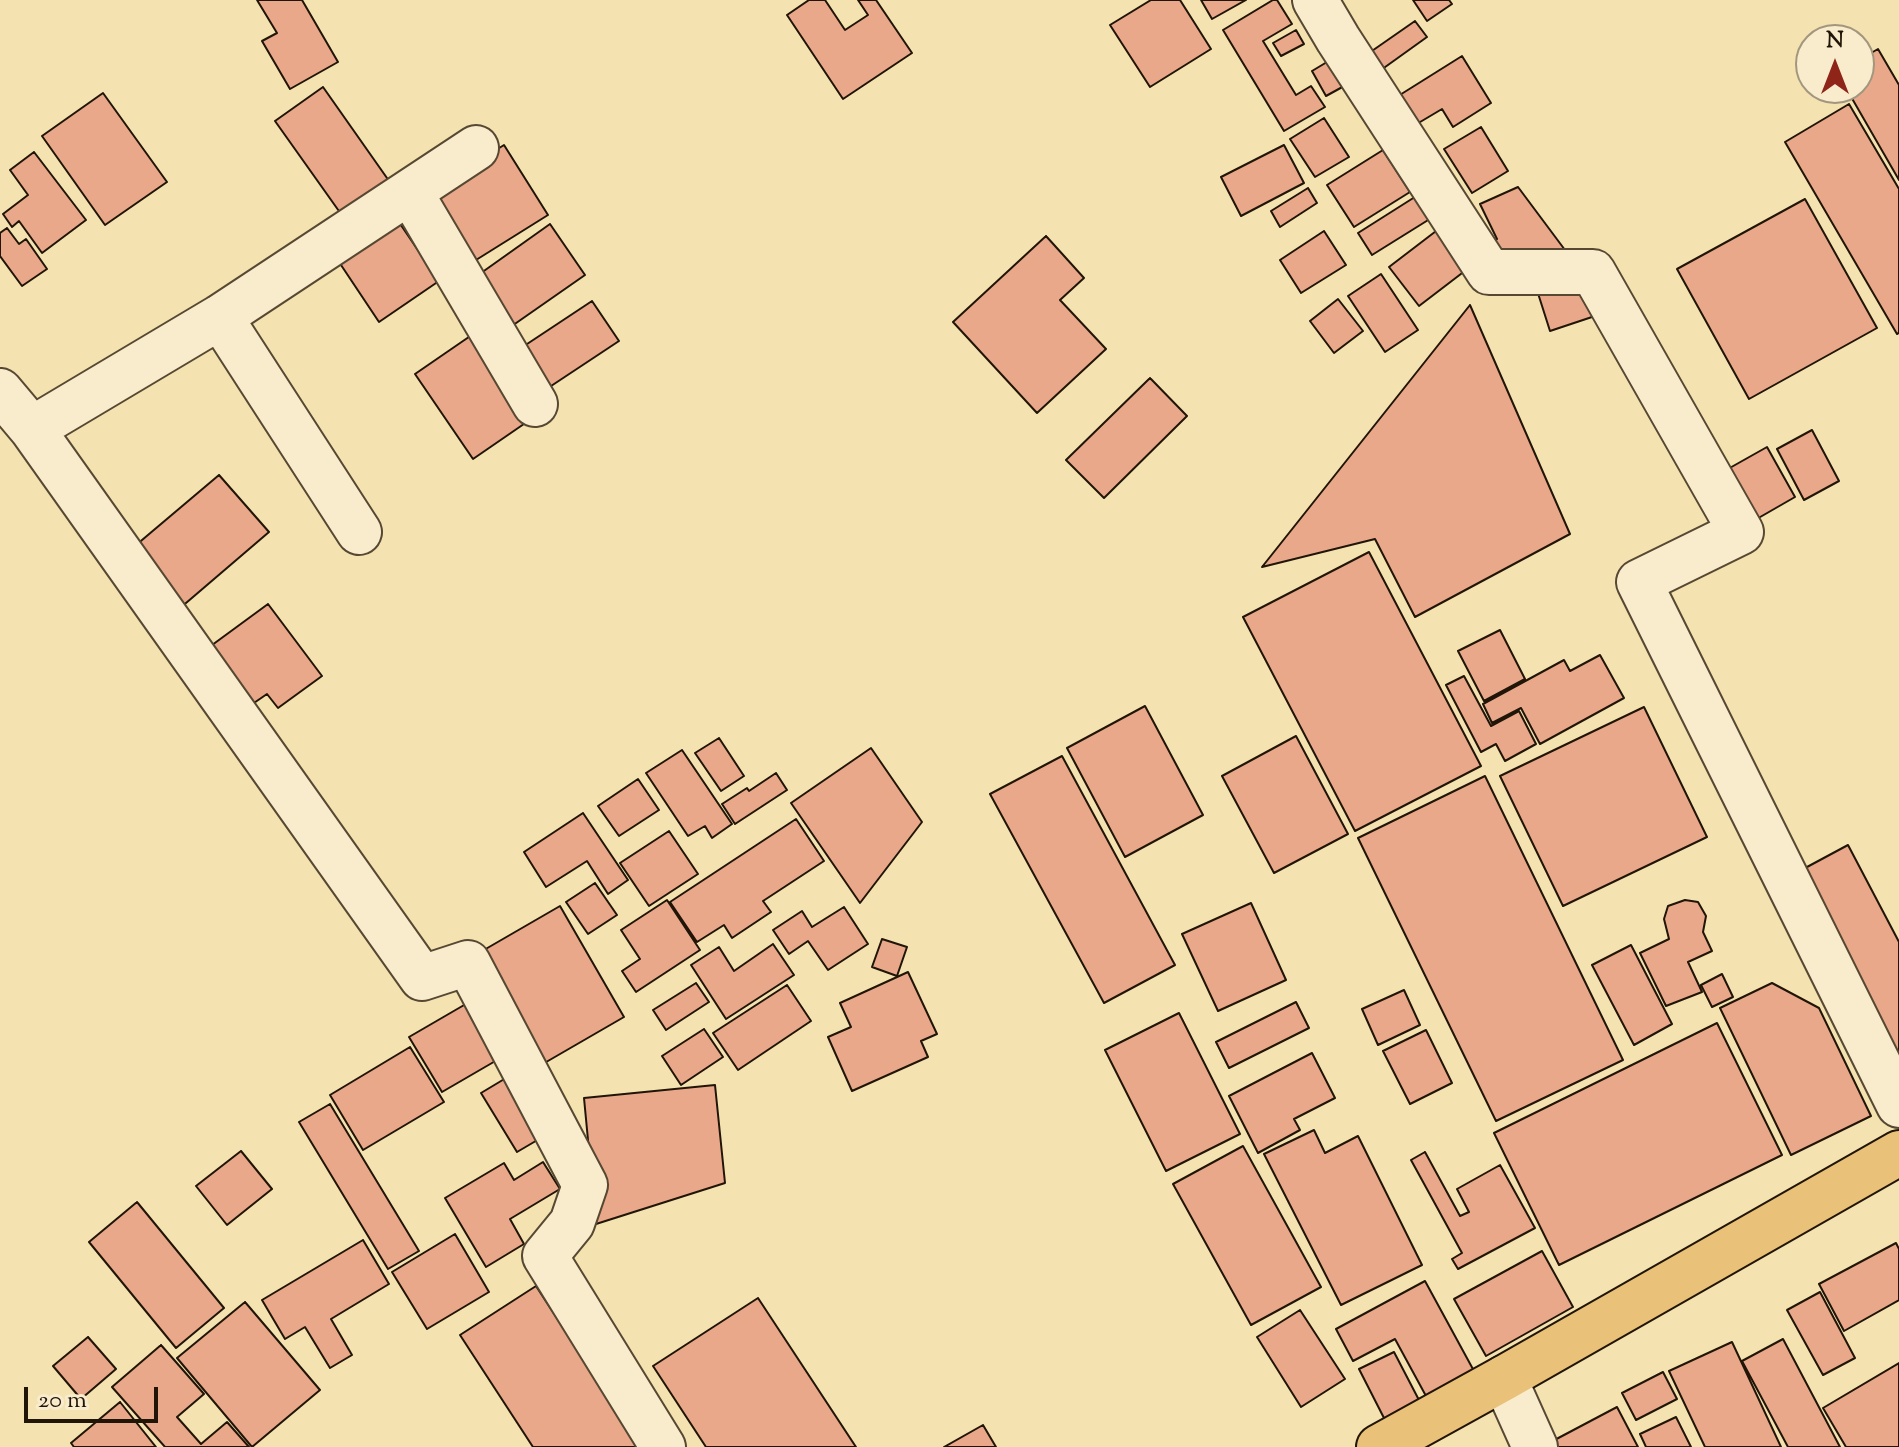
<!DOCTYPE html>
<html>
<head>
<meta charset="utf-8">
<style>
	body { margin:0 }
	#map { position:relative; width:1899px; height:1447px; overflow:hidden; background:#f4e2b0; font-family:"Sorts Mill Goudy",serif }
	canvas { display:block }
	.north { position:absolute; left:1795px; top:24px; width:80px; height:80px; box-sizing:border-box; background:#f8eccc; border:2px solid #a2967e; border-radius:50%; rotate:0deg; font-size:22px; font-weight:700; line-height:32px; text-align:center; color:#211508 }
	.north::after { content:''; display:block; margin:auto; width:28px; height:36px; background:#8f2418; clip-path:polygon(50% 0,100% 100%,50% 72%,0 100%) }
	.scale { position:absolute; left:24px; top:1387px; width:134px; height:36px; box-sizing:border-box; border:4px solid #211508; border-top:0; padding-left:10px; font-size:24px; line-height:28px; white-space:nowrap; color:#211508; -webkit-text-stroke:6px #f8eccc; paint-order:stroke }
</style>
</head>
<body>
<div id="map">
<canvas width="1899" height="1447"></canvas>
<div class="north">N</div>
<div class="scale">20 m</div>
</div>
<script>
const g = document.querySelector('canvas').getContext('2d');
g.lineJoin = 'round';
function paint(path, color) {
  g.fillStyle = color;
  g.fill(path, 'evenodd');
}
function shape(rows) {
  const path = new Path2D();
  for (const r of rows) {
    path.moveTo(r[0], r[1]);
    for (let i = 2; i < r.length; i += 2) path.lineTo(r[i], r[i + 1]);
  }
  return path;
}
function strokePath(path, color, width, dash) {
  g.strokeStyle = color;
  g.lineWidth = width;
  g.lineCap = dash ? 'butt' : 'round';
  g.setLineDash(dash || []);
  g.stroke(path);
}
const building = shape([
	[257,0,302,0,338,62,290,89,262,41,277,33,257,0],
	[809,0,825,0,845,30,868,15,858,0,876,0,912,53,843,99,787,15,809,0],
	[1151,0,1180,0,1211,49,1150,87,1110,25,1151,0],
	[1201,0,1246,0,1212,19,1201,0],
	[1273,0,1277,0,1292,24,1263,41,1296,95,1311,86,1325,107,1284,131,1223,30,1273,0],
	[1413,0,1449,0,1452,4,1427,21,1413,0],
	[1415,21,1427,37,1381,70,1369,53,1415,21],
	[1296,30,1304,44,1281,56,1273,43,1296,30],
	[1878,49,1899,85,1899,180,1846,88,1859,88,1859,60,1878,49],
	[1462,56,1491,103,1453,127,1442,109,1405,131,1387,103,1462,56],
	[1332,59,1346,85,1326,96,1312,71,1332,59],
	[323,87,394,188,346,221,275,121,323,87],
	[103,93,167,182,105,225,42,136,103,93],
	[1849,104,1899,189,1899,333,1897,334,1785,142,1849,104],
	[1324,118,1349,157,1315,177,1290,139,1324,118],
	[1481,127,1508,171,1472,193,1444,149,1481,127],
	[504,145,548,215,468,265,424,195,504,145],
	[1284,145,1304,183,1241,216,1221,177,1284,145],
	[1383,150,1410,192,1354,227,1327,185,1383,150],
	[34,152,86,220,42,253,19,221,12,227,3,214,28,195,10,170,34,152],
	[1518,187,1565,250,1496,265,1483,246,1497,239,1480,204,1518,187],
	[1308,188,1317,203,1280,227,1271,211,1308,188],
	[1418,195,1433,217,1372,255,1358,233,1418,195],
	[1805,199,1877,328,1749,399,1677,269,1805,199],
	[392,212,439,281,379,322,333,253,392,212],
	[550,224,585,275,509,328,474,278,550,224],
	[7,228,19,244,26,239,47,269,22,286,0,256,0,233,7,228],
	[1440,228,1470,267,1419,306,1389,267,1440,228],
	[1324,231,1346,265,1301,293,1280,260,1324,231],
	[1046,236,1084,278,1060,300,1106,349,1037,413,953,322,1046,236],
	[1581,272,1595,316,1550,331,1536,287,1581,272],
	[1381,274,1418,330,1385,352,1348,296,1381,274],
	[1338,299,1363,331,1334,353,1310,321,1338,299],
	[592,301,619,341,542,392,515,352,592,301],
	[1470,305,1570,534,1415,617,1375,539,1262,567,1470,305],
	[479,330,537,415,473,459,415,374,479,330],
	[1150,378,1187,416,1104,498,1066,460,1150,378],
	[1812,430,1839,481,1804,500,1777,449,1812,430],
	[1767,447,1795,497,1748,524,1719,474,1767,447],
	[219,475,269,532,179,609,129,551,219,475],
	[1369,552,1481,766,1355,831,1243,617,1369,552],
	[268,604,322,676,278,708,267,694,251,705,208,648,268,604],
	[1500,630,1525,679,1484,701,1458,651,1500,630],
	[1600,655,1624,698,1540,744,1521,708,1492,723,1483,704,1564,660,1570,671,1600,655],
	[1464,676,1491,726,1519,711,1536,744,1505,761,1496,744,1481,752,1446,685,1464,676],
	[1145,706,1203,815,1125,857,1067,748,1145,706],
	[1644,707,1707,837,1563,906,1500,776,1644,707],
	[1296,736,1348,834,1274,873,1222,776,1296,736],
	[719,738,744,776,721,791,695,753,719,738],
	[871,748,922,822,860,903,791,803,871,748],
	[682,750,732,824,712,838,705,826,688,836,646,773,682,750],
	[1062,756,1175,965,1104,1003,990,794,1062,756],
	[776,773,787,790,735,824,722,804,747,788,749,791,776,773],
	[1485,776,1623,1060,1496,1121,1358,838,1485,776],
	[638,779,659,810,619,836,598,806,638,779],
	[583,813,628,880,608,894,587,861,546,887,524,852,583,813],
	[796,819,824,861,763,901,771,912,732,938,724,925,697,942,670,902,796,819],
	[669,831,698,874,649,906,620,863,669,831],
	[1848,845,1899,942,1899,1068,1794,874,1848,845],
	[595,883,617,915,588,934,566,902,595,883],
	[667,900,700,950,636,992,622,971,640,959,621,930,667,900],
	[1685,900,1698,902,1706,916,1703,932,1712,951,1688,962,1702,992,1666,1006,1640,953,1669,939,1664,919,1668,906,1685,900],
	[1251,903,1286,980,1218,1011,1182,934,1251,903],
	[560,906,624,1017,541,1065,477,954,560,906],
	[844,907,868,944,828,970,808,941,789,954,773,930,802,911,812,927,844,907],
	[882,939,907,947,897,976,872,967,882,939],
	[773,944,794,975,726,1019,691,965,719,947,734,971,773,944],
	[1631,945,1672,1024,1634,1045,1592,965,1631,945],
	[908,972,937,1034,921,1041,928,1057,852,1091,828,1037,851,1027,840,1003,908,972],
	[1722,974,1733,997,1712,1007,1701,985,1722,974],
	[696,983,709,1002,666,1030,653,1010,696,983],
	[1772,983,1819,1008,1871,1116,1791,1155,1720,1008,1772,983],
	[787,985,811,1021,738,1070,713,1033,787,985],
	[1404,990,1420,1025,1378,1045,1362,1009,1404,990],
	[471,1001,504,1056,442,1092,409,1037,471,1001],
	[1296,1002,1309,1028,1229,1068,1216,1042,1296,1002],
	[1179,1013,1240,1134,1166,1171,1105,1050,1179,1013],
	[1717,1023,1782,1155,1559,1265,1494,1133,1717,1023],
	[704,1029,723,1057,681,1085,662,1056,704,1029],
	[1426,1030,1452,1083,1410,1104,1383,1051,1426,1030],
	[410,1047,444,1102,363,1150,330,1095,410,1047],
	[1312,1053,1335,1098,1294,1119,1300,1130,1258,1153,1229,1096,1312,1053],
	[511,1075,546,1135,517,1152,481,1093,511,1075],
	[715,1085,725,1183,596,1224,584,1098,715,1085],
	[330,1104,419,1251,388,1269,299,1122,330,1104],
	[1314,1130,1325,1153,1358,1136,1422,1265,1341,1305,1264,1154,1314,1130],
	[1243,1146,1321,1287,1251,1325,1173,1184,1243,1146],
	[241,1151,272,1189,227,1225,196,1186,241,1151],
	[1425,1152,1460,1216,1469,1212,1457,1189,1500,1165,1535,1228,1458,1269,1452,1259,1462,1253,1411,1160,1425,1152],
	[543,1162,560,1189,510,1219,524,1244,486,1267,445,1198,504,1163,514,1180,543,1162],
	[137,1202,224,1308,176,1348,89,1242,137,1202],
	[455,1234,489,1292,427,1329,392,1272,455,1234],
	[363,1240,389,1284,331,1319,352,1355,330,1368,305,1327,285,1339,262,1300,363,1240],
	[1896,1243,1899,1249,1899,1300,1844,1331,1819,1284,1896,1243],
	[1542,1251,1573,1307,1486,1356,1454,1299,1542,1251],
	[1425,1281,1474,1371,1426,1396,1395,1339,1353,1361,1336,1329,1425,1281],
	[536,1286,641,1447,533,1447,460,1335,536,1286],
	[1820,1292,1855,1358,1823,1375,1787,1310,1820,1292],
	[758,1298,856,1447,706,1447,653,1366,758,1298],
	[245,1302,320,1390,252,1447,177,1358,245,1302],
	[1300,1310,1345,1379,1301,1407,1257,1337,1300,1310],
	[88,1337,116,1369,81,1399,53,1366,88,1337],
	[1783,1339,1840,1447,1788,1447,1742,1361,1783,1339],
	[1732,1342,1781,1447,1705,1447,1669,1371,1732,1342],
	[161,1345,204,1394,177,1417,201,1444,227,1422,249,1447,165,1447,112,1387,161,1345],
	[1394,1352,1420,1402,1385,1420,1359,1369,1394,1352],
	[1899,1363,1899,1447,1846,1447,1823,1408,1899,1363],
	[1663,1372,1677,1399,1636,1420,1622,1393,1663,1372],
	[120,1402,156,1447,74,1447,71,1443,120,1402],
	[1617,1407,1638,1447,1548,1447,1547,1444,1617,1407],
	[1676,1417,1691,1447,1646,1447,1640,1434,1676,1417],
	[983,1425,996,1447,944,1447,983,1425]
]);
const minor = shape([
	[1315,0,1338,39,1489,272,1593,272,1741,532,1639,582,1899,1105],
	[410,192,535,404],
	[220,317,359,532],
	[0,391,32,429,422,978,468,963,585,1185,572,1223,545,1256,663,1447],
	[32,429,220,317,476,148],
	[1504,1378,1535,1447]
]);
const major = shape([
	[1379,1447,1504,1378,1899,1153]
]);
paint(building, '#e9a88a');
strokePath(building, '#211508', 2);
strokePath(minor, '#564832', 48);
strokePath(major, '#211508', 48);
strokePath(minor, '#f8eccc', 44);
strokePath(major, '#eac178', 44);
</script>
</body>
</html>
